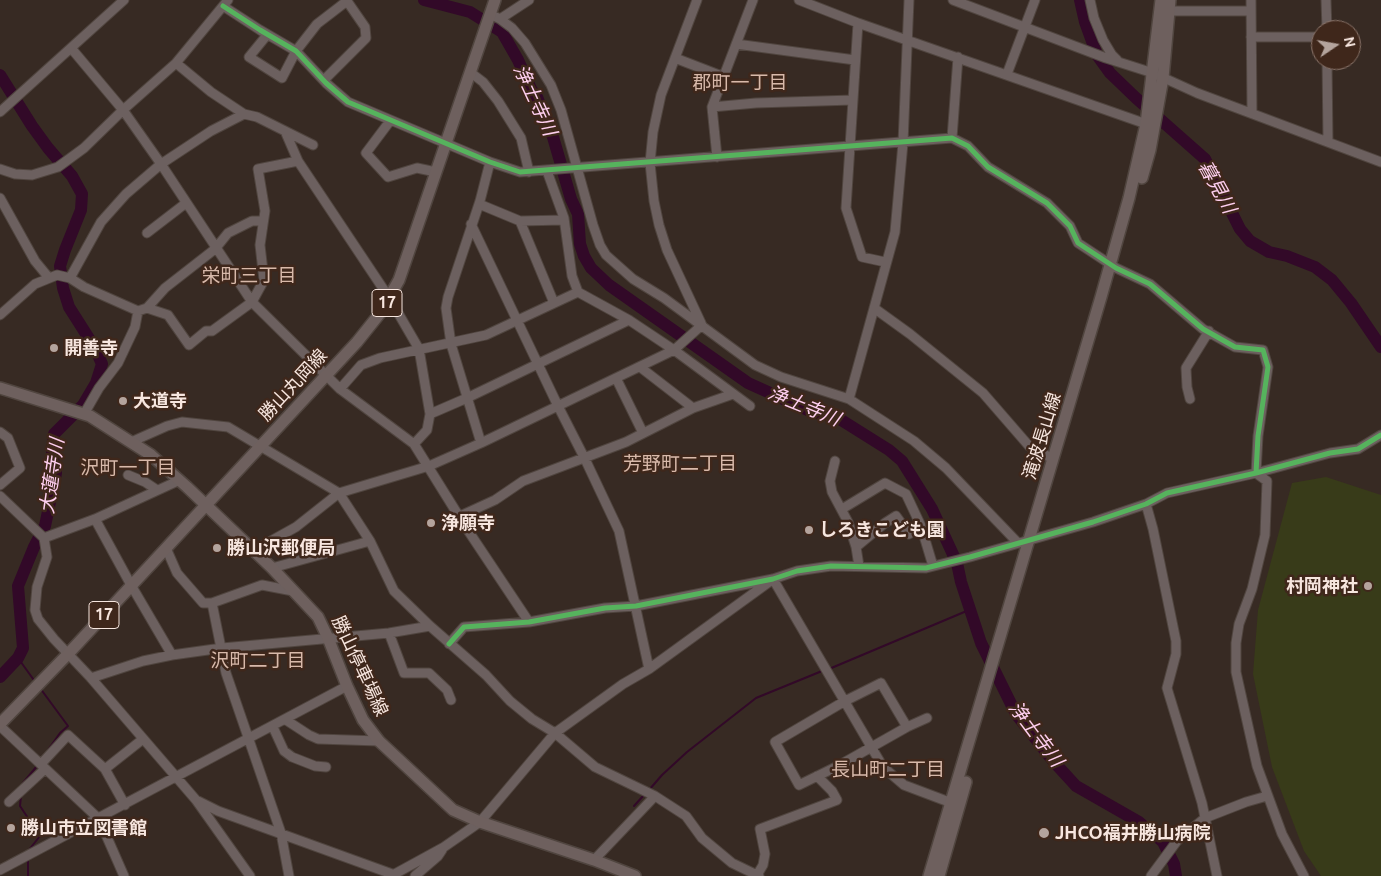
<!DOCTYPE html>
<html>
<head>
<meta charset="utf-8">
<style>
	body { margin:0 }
	#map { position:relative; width:1381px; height:876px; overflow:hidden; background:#372a23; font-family:Ubuntu,sans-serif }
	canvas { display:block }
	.north { position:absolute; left:1311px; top:20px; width:50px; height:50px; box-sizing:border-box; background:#3f271b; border:1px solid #897369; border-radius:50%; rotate:78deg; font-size:14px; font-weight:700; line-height:20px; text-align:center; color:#f7e6df }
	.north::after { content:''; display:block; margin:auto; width:18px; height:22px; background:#b4a49d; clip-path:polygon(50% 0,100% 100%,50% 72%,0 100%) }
</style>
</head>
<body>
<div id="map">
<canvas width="1381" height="876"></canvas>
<div class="north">N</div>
</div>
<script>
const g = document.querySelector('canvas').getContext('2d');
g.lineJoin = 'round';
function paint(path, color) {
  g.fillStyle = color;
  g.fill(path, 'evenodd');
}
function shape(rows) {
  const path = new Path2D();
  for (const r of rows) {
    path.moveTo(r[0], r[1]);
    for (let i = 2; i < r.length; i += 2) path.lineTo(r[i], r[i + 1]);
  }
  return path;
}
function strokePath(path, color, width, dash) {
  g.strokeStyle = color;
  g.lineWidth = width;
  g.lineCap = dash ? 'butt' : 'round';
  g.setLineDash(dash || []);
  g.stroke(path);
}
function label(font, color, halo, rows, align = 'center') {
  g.font = font + ' Ubuntu,"Noto Sans JP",sans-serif';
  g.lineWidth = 5;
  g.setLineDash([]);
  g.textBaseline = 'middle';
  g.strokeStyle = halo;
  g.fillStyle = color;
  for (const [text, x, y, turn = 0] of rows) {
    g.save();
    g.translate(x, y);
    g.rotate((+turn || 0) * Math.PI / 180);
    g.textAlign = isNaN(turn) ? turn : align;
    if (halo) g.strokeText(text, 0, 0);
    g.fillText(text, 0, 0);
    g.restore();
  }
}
const green = shape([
	[1326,477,1381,495,1381,876,1321,876,1304,851,1272,767,1253,674,1258,610,1292,483]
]);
const stream = shape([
	[18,658,36,683],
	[829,669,969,610],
	[40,688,68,726,60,733,48,750],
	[22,786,23,783,37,766],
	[649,790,662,775,687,752,756,698,822,671],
	[21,796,20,806,40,836,28,851],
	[634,806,644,795],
	[28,858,28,876]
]);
const river = shape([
	[424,0,470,12,502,32,518,60,531,89,537,97,553,137,571,199,578,214,580,244,584,256,591,268,609,285,748,383,810,411,838,418,889,450,902,461,932,509,957,563,961,582,981,643,1016,714,1054,762,1076,786,1139,822,1163,842,1174,864,1176,876],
	[1080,0,1085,22,1097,55,1110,73,1136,98,1205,159,1240,229,1250,241,1269,252,1287,256,1315,267,1332,280,1351,303,1381,347],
	[0,75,32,126,48,148,72,176,82,194,81,210,65,250,60,266,63,288,69,307,95,348,102,364,96,383,83,405,54,434,52,454,56,473,45,526,34,547,18,586,23,648,18,658,0,677]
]);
const minor = shape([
	[697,0,661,95,653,132,650,163,654,201,659,225,667,250,701,323],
	[799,0,858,23,1152,126],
	[953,0,1106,58,1153,73,1197,93,1381,162],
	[1090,0,1094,18,1103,40,1112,55,1117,60],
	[1251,0,1252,113],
	[1326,0,1327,30],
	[223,6,260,30,296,51,326,83,348,102,490,162,520,172,952,138,968,146,988,167,1047,203,1070,226,1078,243,1116,268,1150,284,1203,329,1235,347,1263,350,1268,367,1258,436,1256,473],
	[1169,11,1251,11],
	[496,17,500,19,529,0],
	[500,19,512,28,525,43,551,85,561,110,593,225,600,245,606,255,633,279,664,298,755,365,781,377,849,399,914,441,946,468,1018,543],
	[858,23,846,208,862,257,885,262],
	[267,35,249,57,282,78,296,51,317,24,347,1,365,27,366,38,324,80],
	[1251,37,1321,37],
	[736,44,855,60],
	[71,48,123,110,161,164,252,302,340,389,414,444,465,526,529,622],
	[675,58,724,77],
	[1327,60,1328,142],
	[176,63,211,92,244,114,257,117,313,145],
	[470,72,483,82,498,101,521,138,529,172],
	[1007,74,1035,0],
	[712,107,756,103,853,100],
	[0,112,124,0],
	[390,121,366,153,388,177,417,168,436,172],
	[285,131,298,161,390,299,419,349,430,414],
	[952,138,958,57],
	[717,157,712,107,753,0],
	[0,169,15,174,32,175,58,167,69,159,84,148,123,110,176,63,228,0],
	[547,171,564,218,572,276,578,292,629,320,674,350,750,406],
	[0,198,35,261,49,278],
	[479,204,520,221,554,303],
	[520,221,564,220],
	[471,224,558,406,585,459,619,531,649,669],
	[147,233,186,203],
	[70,278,101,222,126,194,161,164,211,131,244,114],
	[147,308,168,315,189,345,206,331,212,331,252,302,264,280,260,245,265,211,258,169,298,161],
	[874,308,910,334,983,393,1029,446,1053,459],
	[0,315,35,284,57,275,70,278,84,287,138,311,147,308,165,288,215,249,228,233,252,221,263,221],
	[640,367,693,408],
	[616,378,643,433],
	[340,389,361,365,380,358,486,335,578,292],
	[849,399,895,232,903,143,909,0],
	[1190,399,1187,387,1186,368,1209,331],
	[84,414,99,388,118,363,135,327,138,311],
	[0,432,8,438,20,468,0,485],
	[131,442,167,426,182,422,228,427,339,493,370,541,394,591,430,626,486,675,510,701,532,719,555,733,595,767,655,796,686,816,702,838,732,863,759,876],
	[481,443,451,344,446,308,448,297,480,201,490,162],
	[414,444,427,430,430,414,467,398,629,320],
	[835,461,830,481,832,492,848,522,856,547,859,566],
	[1256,473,1267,481,1265,535,1252,589,1239,624,1236,643,1236,672,1257,766,1282,834,1304,876],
	[128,475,145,482,157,490],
	[0,496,44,538,47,557,37,587,35,610,38,619,54,639,91,678,196,800,250,876],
	[1146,504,1153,529,1176,641,1176,654,1167,688,1202,803,1217,876],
	[842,509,885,483,906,494,921,526,933,566],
	[460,516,495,500,523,481,626,442,693,408,733,394],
	[95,519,131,585,172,655],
	[44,538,95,519,180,480],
	[856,547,885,523,896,516,909,534,921,526],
	[166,548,177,573,203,603,212,603],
	[253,551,296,527,339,493,429,466,481,443,674,350,702,325],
	[272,568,370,541],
	[773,579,883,767,904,785,957,805],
	[389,633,404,673,429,673,447,690,451,700],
	[449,644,464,627,529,622,605,608,636,606,773,579,797,571,831,566,926,568,970,557,1093,522,1146,504,1167,493,1256,473,1330,453,1358,449,1381,435],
	[91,678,143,661,172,655,222,648,389,633,430,626],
	[881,683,907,727,838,766,799,785,775,742,845,701,881,683],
	[286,720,309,735,318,739,379,741],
	[0,726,99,819,124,876],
	[273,727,284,751,292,757,315,766,326,767],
	[907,727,927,718],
	[41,764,68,735,105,769,125,805],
	[105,769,143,739],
	[198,801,218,811,392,874],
	[9,802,45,769],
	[594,860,655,796],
	[0,870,347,686],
	[757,875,763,865,765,854,760,829,837,800,832,791,817,776],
	[289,876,281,833,226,673,212,603,262,585,293,591],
	[391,876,444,847,480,822,555,733,623,684,649,669,769,582],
	[415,876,438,856,442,850],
	[1151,876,1177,841,1205,818,1246,802,1267,796]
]);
const major = shape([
	[1142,178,1150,150,1163,78,1170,0],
	[0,388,90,416,151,455,187,487,272,568,318,617,328,638,347,686,363,720,379,741,453,810,480,822,594,860,635,876],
	[0,724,68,654,357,342,381,312,399,280,495,0],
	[929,876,1101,297,1129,198,1146,124,1161,0],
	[939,876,966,782]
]);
const cycleway = shape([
	[223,6,260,30,296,51,326,83,348,102,490,162,520,172,952,138,968,146,988,167,1047,203,1070,226,1078,243,1116,268,1150,284,1203,329,1235,347,1263,350,1268,367,1258,436,1256,473],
	[449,644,464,627,529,622,605,608,636,606,773,579,797,571,831,566,926,568,970,557,1093,522,1146,504,1167,493,1256,473,1330,453,1358,449,1381,435]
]);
const markers = [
	[54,348,5,"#b4a49d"],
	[123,401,5,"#b4a49d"],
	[431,523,5,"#b4a49d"],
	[809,530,5,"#b4a49d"],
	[217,548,5,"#b4a49d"],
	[1368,586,5,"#b4a49d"],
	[11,828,5,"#b4a49d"],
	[1044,833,6,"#b4a49d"]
];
const shields = [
	[387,303,30],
	[104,615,30]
];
const shieldNames = [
	["17",387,303],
	["17",104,615]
];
const poiNames = [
	["開善寺",64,348],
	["大道寺",133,401],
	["浄願寺",441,523],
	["しろきこども園",819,530],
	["勝山沢郵便局",227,548],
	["村岡神社",1358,586,"right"],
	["勝山市立図書館",21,828],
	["JHCO福井勝山病院",1055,833]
];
const streetNames = [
	["勝山丸岡線",293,385,-47],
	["滝波長山線",1042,436,-73],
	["勝山停車場線",360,666,65]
];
const neighbourhoodNames = [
	["郡町一丁目",740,83],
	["栄町三丁目",249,276],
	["芳野町二丁目",680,464],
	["沢町一丁目",128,468],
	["沢町二丁目",258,661],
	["長山町二丁目",888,770]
];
const waterNames = [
	["浄土寺川",535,100,65],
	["暮見川",1217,187,61],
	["浄土寺川",804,406,22],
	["大蓮寺川",52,476,-82],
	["浄土寺川",1036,734,53]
];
paint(green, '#383b19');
strokePath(stream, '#320928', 2);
strokePath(river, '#320928', 12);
strokePath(minor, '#50453f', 11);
strokePath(major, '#50453f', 14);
strokePath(minor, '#6c605f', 9);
strokePath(major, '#6e605e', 11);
strokePath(cycleway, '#56b35d', 5);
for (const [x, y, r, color] of markers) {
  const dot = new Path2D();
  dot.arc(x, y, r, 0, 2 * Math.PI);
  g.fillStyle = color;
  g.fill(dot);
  strokePath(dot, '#3f271b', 2);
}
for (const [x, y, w] of shields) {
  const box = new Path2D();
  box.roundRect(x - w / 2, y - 13.5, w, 27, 4);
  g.fillStyle = '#3f271b';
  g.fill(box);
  strokePath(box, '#f7e6df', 1);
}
label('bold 16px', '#f7e6df', null, shieldNames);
label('bold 18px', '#f7e6df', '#3f271b', poiNames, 'left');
label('18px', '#f7e6df', '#3f271b', streetNames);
label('19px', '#d8b9aa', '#3f271b', neighbourhoodNames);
label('italic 19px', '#fecfef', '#3f271b', waterNames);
</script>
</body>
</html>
